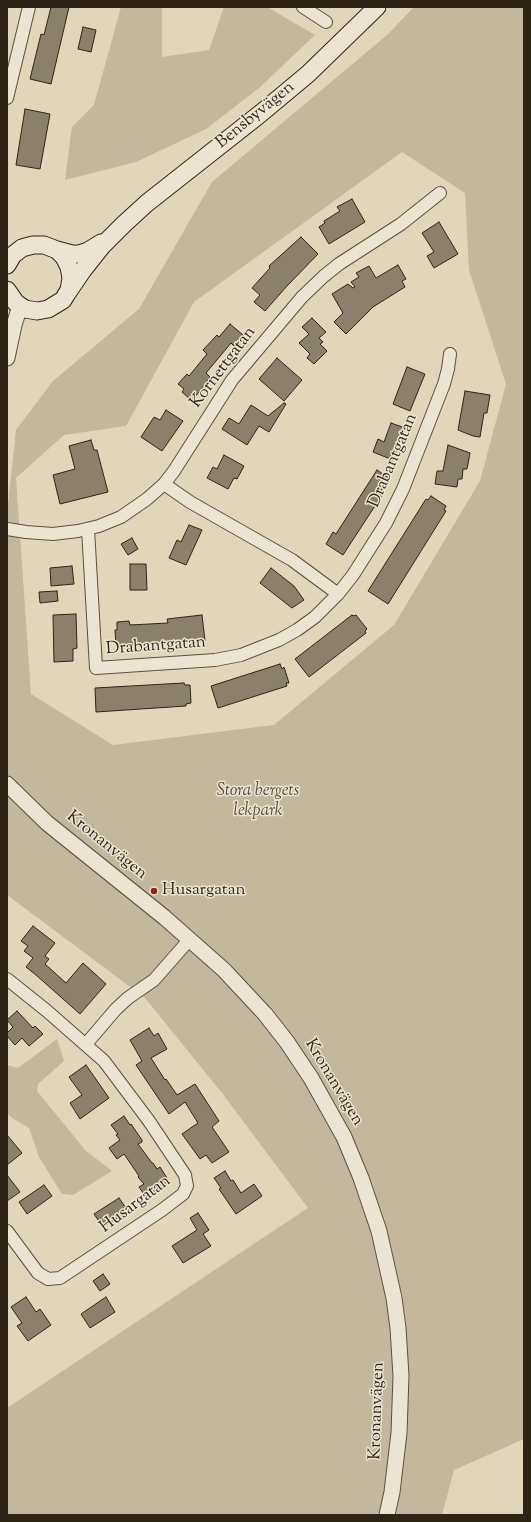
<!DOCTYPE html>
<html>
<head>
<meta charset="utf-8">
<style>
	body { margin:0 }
	#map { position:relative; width:531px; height:1522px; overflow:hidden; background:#e1d5ba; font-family:"Sorts Mill Goudy",serif }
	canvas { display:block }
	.frame { position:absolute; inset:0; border:8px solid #2e2416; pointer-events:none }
</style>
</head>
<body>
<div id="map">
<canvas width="531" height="1522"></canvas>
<div class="frame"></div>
</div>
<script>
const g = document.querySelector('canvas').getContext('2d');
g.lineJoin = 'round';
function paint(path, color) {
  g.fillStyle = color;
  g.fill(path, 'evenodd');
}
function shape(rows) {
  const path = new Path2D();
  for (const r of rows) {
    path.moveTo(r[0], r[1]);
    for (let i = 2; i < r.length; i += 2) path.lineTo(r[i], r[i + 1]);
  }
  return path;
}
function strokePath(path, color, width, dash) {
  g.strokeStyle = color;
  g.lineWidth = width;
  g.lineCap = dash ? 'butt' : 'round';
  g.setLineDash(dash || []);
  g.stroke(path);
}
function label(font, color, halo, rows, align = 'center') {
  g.font = font + ' "Sorts Mill Goudy",serif';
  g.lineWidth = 3;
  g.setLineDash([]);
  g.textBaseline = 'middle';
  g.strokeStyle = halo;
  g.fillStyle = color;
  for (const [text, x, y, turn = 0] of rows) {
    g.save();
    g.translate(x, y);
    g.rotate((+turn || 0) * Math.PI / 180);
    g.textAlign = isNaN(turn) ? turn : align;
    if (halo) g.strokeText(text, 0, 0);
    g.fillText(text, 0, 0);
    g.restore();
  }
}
const green = shape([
	[121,7,162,7,162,57,209,50,224,7,267,7,315,35,259,88,206,129,136,162,65,180,72,127,94,105],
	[414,7,524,7,524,1439,454,1470,442,1515,7,1515,7,1408,308,1208,222,1093,145,998,7,895,7,513,16,430,53,381,139,309,212,182,387,35],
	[402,152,465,193,469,270,506,384,480,481,394,625,274,725,113,745,31,694,16,478,64,435,126,426,194,302],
	[57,1039,64,1061,38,1084,37,1091,86,1151,112,1171,73,1195,62,1194,39,1157,29,1128,12,1118,7,1113,7,1065,18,1068]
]);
const building = shape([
	[51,7,69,7,51,84,30,79,41,34,44,35,51,7],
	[83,27,96,30,91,52,78,49,83,27],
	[25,109,50,114,40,169,16,165,25,109],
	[352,199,365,222,329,244,319,227,325,223,324,221,340,211,337,207,352,199],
	[439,222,458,254,434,268,427,256,434,252,422,233,439,222],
	[301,237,318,254,287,286,265,311,254,302,260,295,252,288,270,268,269,266,301,237],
	[398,265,406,279,402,281,405,287,373,307,346,334,334,322,343,313,332,294,348,284,353,288,355,287,351,282,359,277,356,273,369,266,376,278,398,265],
	[312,318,326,332,319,338,323,342,320,344,327,351,314,364,307,358,310,354,299,343,309,334,302,327,312,318],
	[230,324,243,335,234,346,231,343,206,373,210,377,192,401,182,392,184,389,178,384,187,374,189,376,207,354,203,350,217,335,219,337,230,324],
	[277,358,302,380,284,401,259,379,277,358],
	[407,367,425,374,410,411,393,404,407,367],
	[465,391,490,395,487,413,484,413,480,437,473,436,458,430,465,391],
	[284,403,286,404,269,432,259,426,247,445,222,429,229,418,239,424,251,405,268,416,284,403],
	[166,410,183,421,162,451,141,437,154,417,160,420,166,410],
	[391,423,405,428,393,460,373,452,378,439,384,442,391,423],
	[91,440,94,450,97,450,108,492,60,504,53,475,75,469,69,446,91,440],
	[448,445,470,453,467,469,463,469,462,479,458,479,457,487,435,484,437,471,443,471,448,445],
	[224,455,244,466,237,479,234,478,228,489,207,478,213,467,217,469,224,455],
	[377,470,389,478,381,491,384,492,343,555,326,544,333,532,336,534,377,470],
	[431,496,446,506,444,510,446,511,388,604,368,591,426,499,428,500,431,496],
	[189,525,202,530,186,565,169,558,177,540,181,542,189,525],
	[132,538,138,549,128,555,121,544,132,538],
	[130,564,146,564,147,590,130,590,130,564],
	[72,566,74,584,51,586,50,568,72,566],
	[271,568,294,586,304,600,292,608,260,583,271,568],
	[57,591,58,601,40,603,39,592,57,591],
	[76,614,77,648,73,649,73,661,54,662,53,615,76,614],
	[202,615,205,641,116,646,115,630,117,630,117,622,129,621,130,625,168,623,167,619,202,615],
	[352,615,353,616,356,615,367,629,365,631,366,633,309,677,295,659,352,615],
	[280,664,282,669,284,667,289,683,286,683,287,686,218,708,211,686,280,664],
	[184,683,185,685,190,685,191,703,186,704,186,706,96,712,95,688,184,683],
	[33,926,55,943,45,956,49,959,45,964,66,983,83,963,106,984,80,1014,36,975,26,967,33,958,24,951,28,946,21,941,33,926],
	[17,1011,33,1028,35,1026,43,1034,29,1046,22,1038,15,1045,7,1036,7,1033,13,1027,7,1020,17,1011],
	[149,1028,154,1036,158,1033,167,1049,151,1058,165,1080,166,1079,177,1095,195,1084,219,1121,212,1127,229,1152,212,1163,206,1155,200,1159,182,1134,198,1123,185,1102,169,1114,136,1065,142,1061,130,1040,149,1028],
	[86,1065,109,1098,80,1119,70,1103,82,1095,69,1077,86,1065],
	[124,1116,130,1125,131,1124,142,1140,142,1142,138,1144,152,1163,153,1163,157,1169,160,1167,167,1178,165,1179,169,1184,154,1194,153,1192,146,1197,139,1187,144,1184,138,1177,139,1176,124,1154,117,1159,109,1148,120,1140,116,1135,118,1134,111,1125,124,1116],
	[7,1135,22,1153,7,1165,7,1135],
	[225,1171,231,1181,233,1180,241,1193,254,1184,262,1196,236,1214,219,1189,221,1188,214,1178,225,1171],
	[7,1175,20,1192,7,1201,7,1175],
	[44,1185,52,1196,27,1214,19,1202,44,1185],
	[119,1198,128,1211,103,1227,94,1214,119,1198],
	[198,1213,209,1230,203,1234,211,1246,183,1263,172,1246,197,1230,190,1218,198,1213],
	[103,1274,110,1284,100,1291,93,1281,103,1274],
	[26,1297,36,1312,40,1309,51,1325,28,1341,17,1326,22,1323,11,1307,26,1297],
	[106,1297,115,1312,90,1328,81,1314,106,1297]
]);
const minor = shape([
	[303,7,326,22],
	[7,98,29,7],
	[164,484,190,502,292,560,338,594],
	[7,529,26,532,53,534,78,531,99,526,121,517,147,499,164,484,174,471,232,380,302,297,324,276,339,264,401,224,440,193],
	[88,529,96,668,215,660,241,655,279,640,297,630,315,617,338,594,353,575,386,523,403,489,444,384,448,369,450,354],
	[7,979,47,1011,104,1061,149,1121,185,1175,187,1186,183,1194,162,1210,60,1278,48,1279,38,1273,7,1231],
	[86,1044,116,1009,128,998,154,980,189,940]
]);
const tertiary = shape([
	[7,358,14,325,20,306],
	[7,784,47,823,164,917,224,970,265,1014,287,1042,311,1078,344,1137,361,1178,379,1231,394,1298,398,1328,401,1376,399,1433,392,1492,387,1515]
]);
const secondary = shape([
	[57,250,72,254,79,254,88,251,101,243],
	[7,265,13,255,22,248,33,245,44,245,57,250,64,257,69,267,71,278,69,290,63,300,48,309,37,311,25,309,16,303,7,290],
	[66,295,83,270,102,246,124,224,147,203,260,114,308,74,377,7]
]);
const markers = [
	[154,891,4,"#8f2418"]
];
const streetNames = [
	["Bensbyvägen",256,116,-39],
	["Kornettgatan",224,368,-53],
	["Drabantgatan",394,461,-67],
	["Drabantgatan",156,647,-4],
	["Kronanvägen",106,846,39],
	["Kronanvägen",333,1083,59],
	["Husargatan",136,1205,-37],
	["Kronanvägen",378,1411,-88]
];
const parkNames = [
	["Stora bergets",258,792],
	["lekpark",258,812]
];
const poiNames = [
	["Husargatan",162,891]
];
paint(green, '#c3b79e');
paint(building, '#8b806b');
strokePath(building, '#2e2416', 1);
strokePath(minor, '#5b503f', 14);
strokePath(tertiary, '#5b503f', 17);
strokePath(secondary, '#2e2416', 19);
strokePath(minor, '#ece4d2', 12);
strokePath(tertiary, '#ece4d2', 15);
strokePath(secondary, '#ece4d2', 17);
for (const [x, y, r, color] of markers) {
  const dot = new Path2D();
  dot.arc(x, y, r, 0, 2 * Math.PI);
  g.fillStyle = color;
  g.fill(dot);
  strokePath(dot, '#ece4d2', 1.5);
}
label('17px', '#2e2416', '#ece4d2', streetNames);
label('italic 17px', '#534938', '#ece4d2', parkNames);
label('17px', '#2e2416', '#ece4d2', poiNames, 'left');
</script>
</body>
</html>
